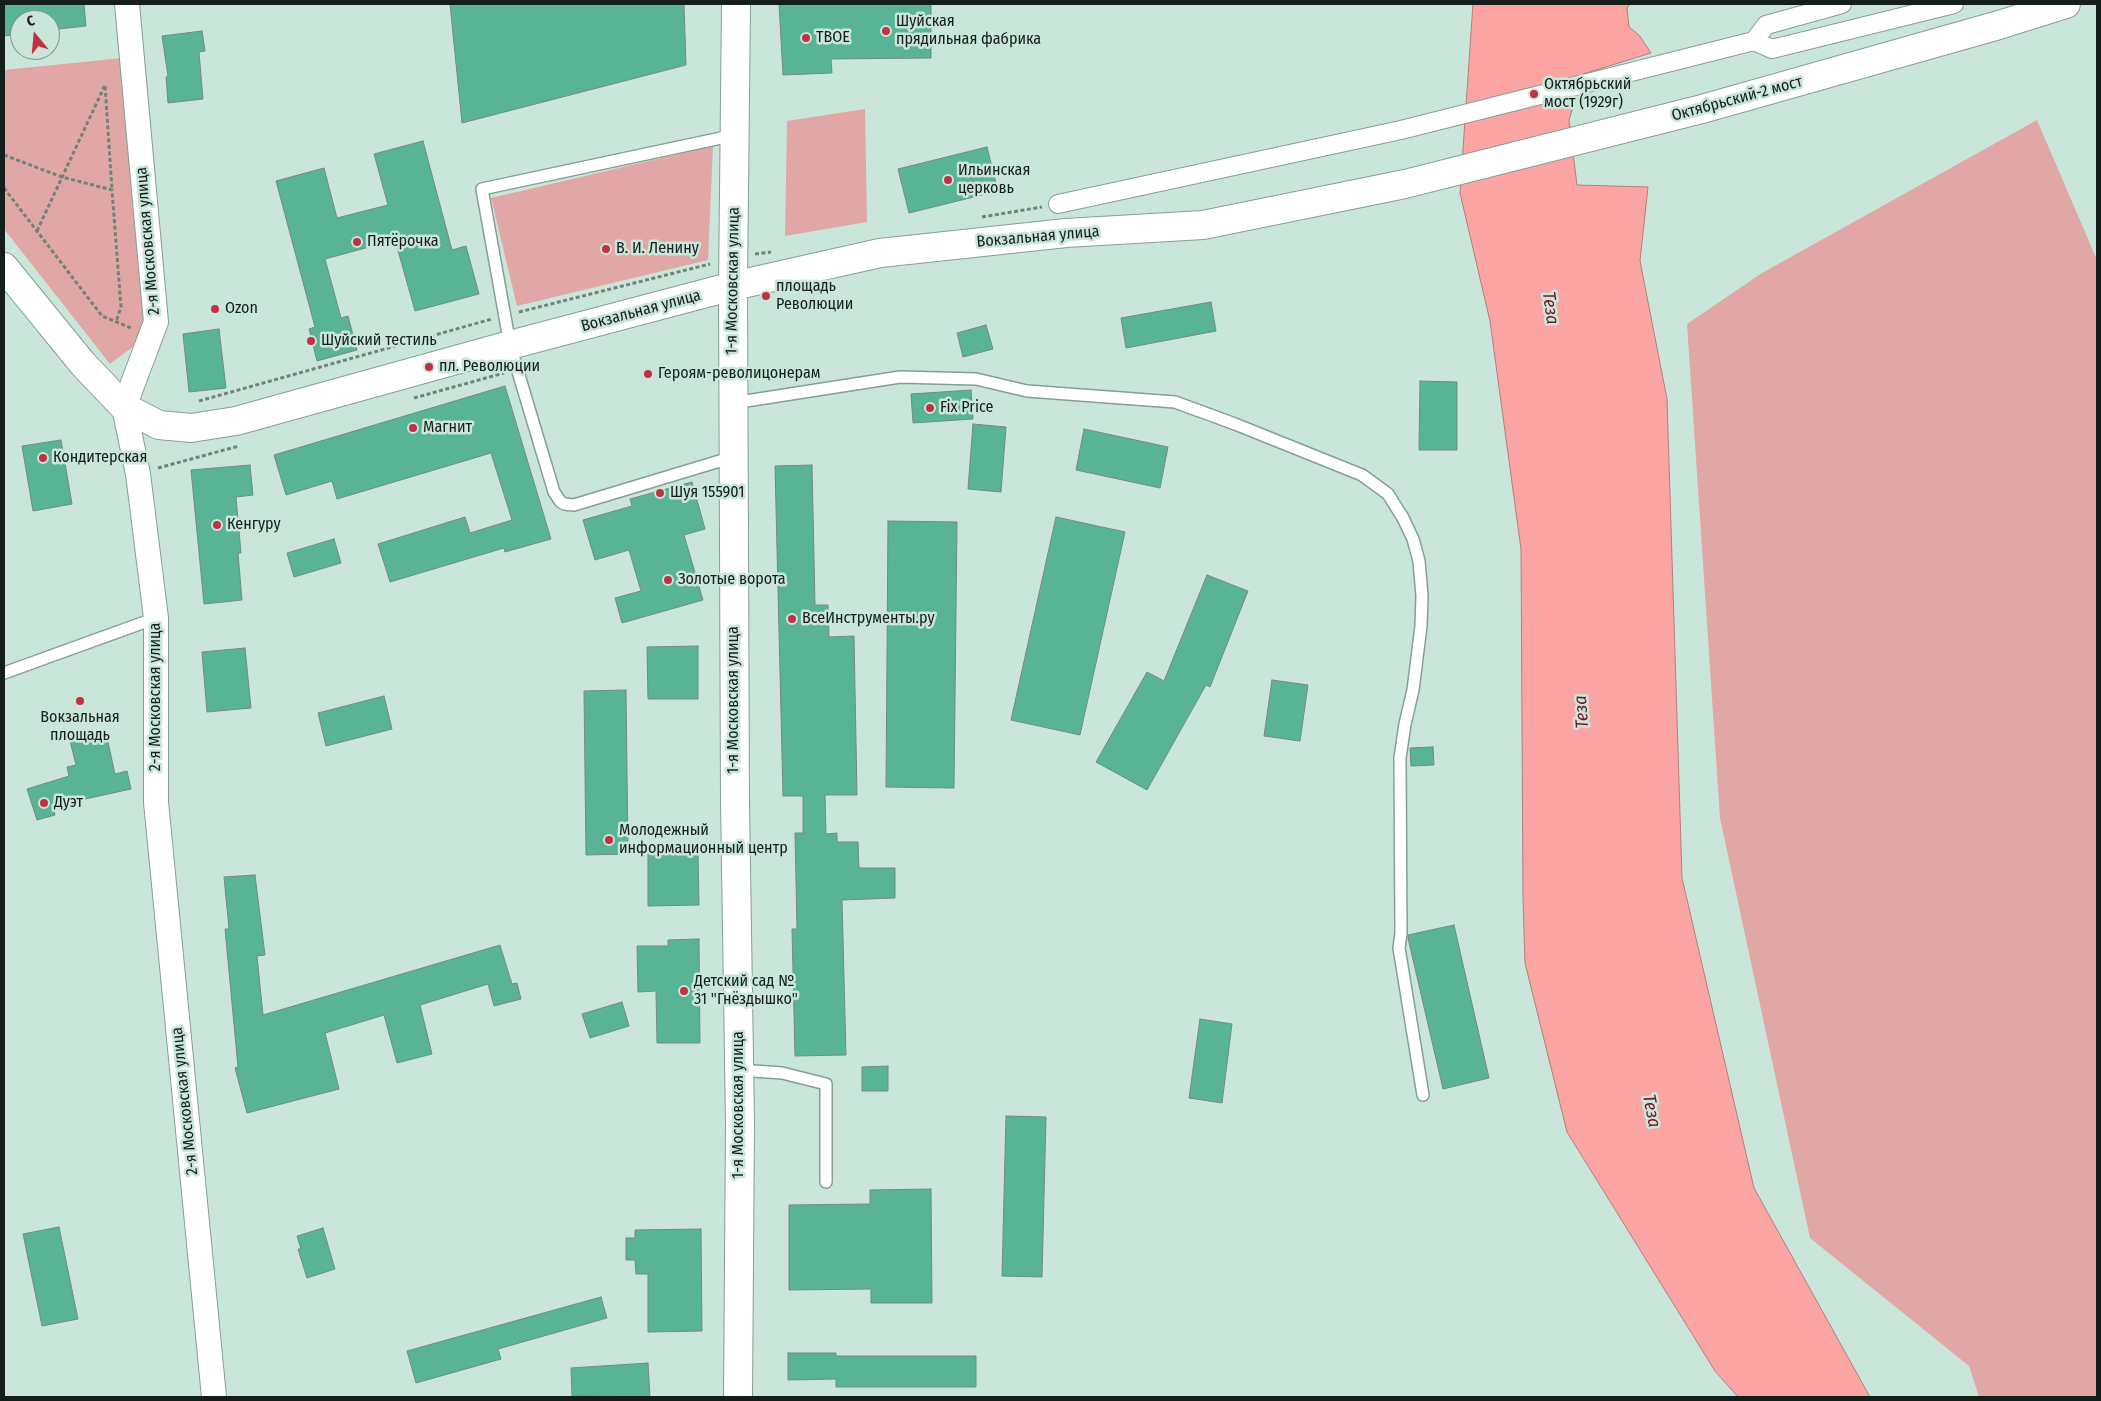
<!DOCTYPE html>
<html>
<head>
<meta charset="utf-8">
<style>
	body { margin:0 }
	#map { position:relative; width:2101px; height:1401px; overflow:hidden; background:#cae6da; font-family:"Fira Sans Condensed",sans-serif }
	canvas { display:block }
	.frame { position:absolute; inset:0; border:5px solid #141e1a; pointer-events:none }
	.north { position:absolute; left:10px; top:10px; width:50px; height:50px; box-sizing:border-box; background:#cae6da; border:1px solid #81968d; border-radius:50%; rotate:343deg; font-size:14px; font-weight:700; line-height:20px; text-align:center; color:#141e1a }
	.north::after { content:''; display:block; margin:auto; width:18px; height:22px; background:#c23141; clip-path:polygon(50% 0,100% 100%,50% 72%,0 100%) }
</style>
</head>
<body>
<div id="map">
<canvas width="2101" height="1401"></canvas>
<div class="frame"></div>
<div class="north">С</div>
</div>
<script>
const g = document.querySelector('canvas').getContext('2d');
g.lineJoin = 'round';
function paint(path, color) {
  g.fillStyle = color;
  g.fill(path, 'evenodd');
}
function shape(rows) {
  const path = new Path2D();
  for (const r of rows) {
    path.moveTo(r[0], r[1]);
    for (let i = 2; i < r.length; i += 2) path.lineTo(r[i], r[i + 1]);
  }
  return path;
}
function strokePath(path, color, width, dash) {
  g.strokeStyle = color;
  g.lineWidth = width;
  g.lineCap = dash ? 'butt' : 'round';
  g.setLineDash(dash || []);
  g.stroke(path);
}
function label(font, color, halo, rows, align = 'center') {
  g.font = font + ' "Fira Sans Condensed",sans-serif';
  g.lineWidth = 5;
  g.setLineDash([]);
  g.textBaseline = 'middle';
  g.strokeStyle = halo;
  g.fillStyle = color;
  for (const [text, x, y, turn = 0] of rows) {
    g.save();
    g.translate(x, y);
    g.rotate((+turn || 0) * Math.PI / 180);
    g.textAlign = isNaN(turn) ? turn : align;
    if (halo) g.strokeText(text, 0, 0);
    g.fillText(text, 0, 0);
    g.restore();
  }
}
const green = shape([
	[123,58,146,337,110,364,4,229,4,70],
	[865,109,867,222,785,236,787,121],
	[2037,120,2097,260,2097,1397,1979,1397,1969,1366,1810,1238,1720,818,1687,324,1762,273],
	[713,146,708,260,517,306,491,198]
]);
const water = shape([
	[1473,4,1630,4,1627,8,1629,27,1639,35,1651,53,1583,74,1569,120,1577,185,1648,187,1640,261,1667,399,1682,878,1754,1188,1870,1397,1738,1397,1715,1371,1567,1132,1525,963,1523,897,1521,549,1490,321,1460,193,1473,4]
]);
const building = shape([
	[4,4,84,4,86,26,50,30,50,20,20,20,20,34,4,36,4,4],
	[450,4,684,4,686,65,462,123,450,4],
	[779,4,931,4,931,58,831,59,832,73,783,75,779,4],
	[202,31,205,51,199,52,203,99,168,103,166,77,168,76,162,36,202,31],
	[423,141,452,250,466,246,479,294,415,311,395,240,325,259,341,318,348,316,357,350,317,361,309,329,315,327,276,181,324,168,337,218,388,205,374,154,423,141],
	[987,147,998,191,909,213,898,169,987,147],
	[1211,302,1216,331,1126,348,1121,318,1211,302],
	[986,325,993,349,963,357,957,333,986,325],
	[219,329,226,388,189,392,183,334,219,329],
	[1420,381,1457,382,1457,450,1419,450,1420,381],
	[505,386,551,539,505,552,504,548,390,582,378,544,465,517,470,533,512,520,491,453,337,499,332,481,286,495,274,455,505,386],
	[971,390,973,419,913,423,911,394,971,390],
	[973,424,1006,427,1001,492,968,489,973,424],
	[1084,429,1168,447,1160,488,1076,470,1084,429],
	[61,440,72,504,33,511,22,446,61,440],
	[250,465,253,495,236,497,241,553,238,553,242,600,204,604,191,470,250,465],
	[812,465,815,605,828,605,829,637,854,636,857,795,825,795,826,834,837,833,837,842,858,842,859,868,895,868,895,898,842,900,846,1055,795,1056,792,929,797,929,795,833,803,833,803,796,783,796,775,466,812,465],
	[692,482,705,529,684,535,703,600,622,623,615,598,641,591,629,550,595,560,583,520,632,506,630,499,692,482],
	[1056,517,1125,532,1080,735,1011,720,1056,517],
	[888,521,957,522,954,788,886,787,888,521],
	[334,539,341,563,294,577,287,553,334,539],
	[1207,575,1248,591,1210,687,1206,685,1147,790,1096,762,1147,672,1164,681,1207,575],
	[698,646,698,699,648,699,647,647,698,646],
	[245,648,251,708,207,712,202,652,245,648],
	[1272,680,1308,685,1300,741,1264,736,1272,680],
	[626,690,628,854,586,855,584,691,626,690],
	[384,696,392,729,326,746,318,713,384,696],
	[106,733,115,774,127,771,131,789,53,806,55,815,37,820,27,789,69,776,67,767,76,765,70,741,106,733],
	[1433,747,1434,765,1411,766,1410,748,1433,747],
	[698,852,699,905,648,906,648,853,698,852],
	[255,875,265,955,257,956,263,1015,500,945,512,984,517,983,521,999,494,1006,488,984,420,1005,432,1054,397,1063,384,1015,325,1033,339,1089,247,1113,235,1068,238,1067,225,929,229,929,224,877,255,875],
	[1454,925,1489,1078,1443,1089,1408,938,1408,935,1454,925],
	[699,939,700,1043,657,1043,656,991,638,992,637,946,668,946,668,940,699,939],
	[622,1002,629,1026,590,1038,582,1014,622,1002],
	[1200,1019,1232,1024,1222,1103,1189,1098,1200,1019],
	[888,1066,888,1091,862,1091,862,1067,888,1066],
	[1006,1116,1046,1117,1042,1277,1002,1276,1006,1116],
	[931,1189,932,1303,871,1303,871,1289,789,1290,789,1205,870,1204,870,1190,931,1189],
	[59,1227,78,1319,42,1326,23,1234,59,1227],
	[323,1228,335,1269,307,1278,298,1249,301,1249,297,1236,323,1228],
	[701,1229,702,1331,648,1332,648,1274,636,1274,635,1260,626,1260,626,1238,635,1238,635,1230,701,1229],
	[601,1297,607,1318,498,1349,501,1359,416,1383,407,1351,601,1297],
	[788,1353,836,1353,836,1356,976,1356,976,1387,836,1387,836,1379,788,1380,788,1353],
	[648,1363,650,1397,572,1396,571,1368,648,1363]
]);
const path = shape([
	[4,155,62,177,112,190,121,307,116,322],
	[4,188,102,316,131,328],
	[982,217,1042,207],
	[37,231,105,85,112,190],
	[755,254,771,252],
	[519,312,710,264],
	[414,398,504,373],
	[199,401,492,319],
	[158,468,239,446]
]);
const service = shape([
	[733,403,900,377,976,379,1027,391,1175,402,1235,424,1362,475,1388,494,1403,518,1413,539,1419,561,1422,596,1421,626,1413,690,1405,724,1400,758,1401,933,1399,948,1423,1095],
	[733,457,574,505,564,504,560,501,554,492,510,345,482,189,735,135],
	[4,673,156,618],
	[739,1070,782,1073,826,1084,826,1182]
]);
const pedestrian = shape([
	[1754,41,1772,49,1954,4],
	[1754,41,1766,25,1842,4],
	[1058,204,1401,130,1754,41]
]);
const minor = shape([
	[127,4,156,322,124,407,138,474,156,618,156,802,214,1397]
]);
const tertiary = shape([
	[733,286,736,4]
]);
const secondary = shape([
	[4,267,83,364,124,407,159,425,191,428,236,421,510,345,733,286,880,253,1066,233,1203,225,1405,184,1702,109,1999,25,2066,4],
	[733,286,735,801,740,1123,738,1397]
]);
const markers = [
	[886,31,5,"#c23141"],
	[806,38,5,"#c23141"],
	[1534,94,5,"#c23141"],
	[948,180,5,"#c23141"],
	[357,242,5,"#c23141"],
	[606,249,5,"#c23141"],
	[766,296,5,"#c23141"],
	[215,309,5,"#c23141"],
	[311,341,5,"#c23141"],
	[429,367,5,"#c23141"],
	[648,374,5,"#c23141"],
	[930,408,5,"#c23141"],
	[413,428,5,"#c23141"],
	[43,458,5,"#c23141"],
	[660,493,5,"#c23141"],
	[217,525,5,"#c23141"],
	[668,580,5,"#c23141"],
	[792,619,5,"#c23141"],
	[80,701,5,"#c23141"],
	[44,803,5,"#c23141"],
	[609,840,5,"#c23141"],
	[684,991,5,"#c23141"]
];
const poiNames = [
	["Шуйская",896,22],
	["прядильная фабрика",896,40],
	["ТВОЕ",816,38],
	["Октябрьский",1544,85],
	["мост (1929г)",1544,103],
	["Ильинская",958,171],
	["церковь",958,189],
	["Пятёрочка",367,242],
	["В. И. Ленину",616,249],
	["площадь",776,287],
	["Революции",776,305],
	["Ozon",225,309],
	["Шуйский тестиль",321,341],
	["пл. Революции",439,367],
	["Героям-револицонерам",658,374],
	["Fix Price",940,408],
	["Магнит",423,428],
	["Кондитерская",53,458],
	["Шуя 155901",670,493],
	["Кенгуру",227,525],
	["Золотые ворота",678,580],
	["ВсеИнструменты.ру",802,619],
	["Вокзальная",80,718,"center"],
	["площадь",80,736,"center"],
	["Дуэт",54,803],
	["Молодежный",619,831],
	["информационный центр",619,849],
	["Детский сад №",694,982],
	["31 \"Гнёздышко\"",694,1000]
];
const streetNames = [
	["Октябрьский-2 мост",1737,99,-15],
	["Вокзальная улица",1038,237,-5],
	["2-я Московская улица",148,241,-95],
	["1-я Московская улица",733,281,-89],
	["Вокзальная улица",641,311,-15],
	["2-я Московская улица",156,697,-90],
	["1-я Московская улица",734,700,-90],
	["2-я Московская улица",185,1101,-96],
	["1-я Московская улица",739,1105,-90]
];
const waterNames = [
	["Теза",1550,308,82],
	["Теза",1582,712,-94],
	["Теза",1651,1111,79]
];
paint(green, '#e1a7a6');
paint(water, '#faa5a4');
strokePath(water, '#b57c7b', 1);
paint(building, '#58b494');
strokePath(building, '#728b81', 1);
strokePath(service, '#859f94', 14);
strokePath(pedestrian, '#859f94', 20);
strokePath(minor, '#859f94', 26);
strokePath(tertiary, '#859f94', 30);
strokePath(secondary, '#859f94', 30);
strokePath(path, '#70837b', 3, [4, 2.5]);
strokePath(service, '#fff', 11);
strokePath(pedestrian, '#fff', 18);
strokePath(minor, '#fff', 24);
strokePath(tertiary, '#fff', 28);
strokePath(secondary, '#fff', 28);
for (const [x, y, r, color] of markers) {
  const dot = new Path2D();
  dot.arc(x, y, r, 0, 2 * Math.PI);
  g.fillStyle = color;
  g.fill(dot);
  strokePath(dot, '#cae6da', 2);
}
label('16px', '#141e1a', '#cae6da', poiNames, 'left');
label('16px', '#141e1a', '#cae6da', streetNames);
label('italic 18px', '#761421', '#cae6da', waterNames);
</script>
</body>
</html>
